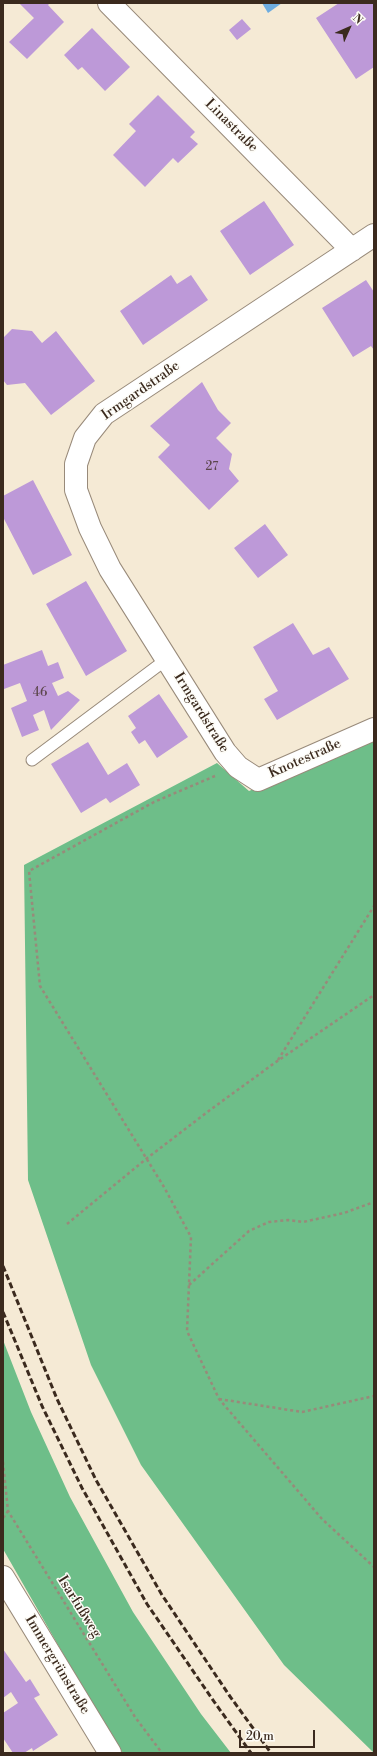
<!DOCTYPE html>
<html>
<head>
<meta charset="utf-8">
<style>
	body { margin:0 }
	#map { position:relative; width:377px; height:1756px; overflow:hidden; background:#f5ead5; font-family:"Libre Bodoni",serif }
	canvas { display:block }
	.frame { position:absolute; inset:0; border:4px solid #3b2a1e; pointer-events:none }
	.north { position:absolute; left:329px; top:8px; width:40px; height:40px; -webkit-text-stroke:3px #fdfcf7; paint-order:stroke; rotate:45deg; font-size:11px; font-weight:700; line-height:16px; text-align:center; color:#3b2a1e }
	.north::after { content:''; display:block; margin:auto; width:14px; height:18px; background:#3b2a1e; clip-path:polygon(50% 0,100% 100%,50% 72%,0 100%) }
	.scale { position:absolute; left:239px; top:1730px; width:76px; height:18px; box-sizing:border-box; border:2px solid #3b2a1e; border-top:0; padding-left:5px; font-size:12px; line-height:14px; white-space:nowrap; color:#3b2a1e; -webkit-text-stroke:3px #fdfcf7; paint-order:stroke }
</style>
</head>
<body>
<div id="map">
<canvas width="377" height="1756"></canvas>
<div class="frame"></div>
<div class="north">N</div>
<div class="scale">20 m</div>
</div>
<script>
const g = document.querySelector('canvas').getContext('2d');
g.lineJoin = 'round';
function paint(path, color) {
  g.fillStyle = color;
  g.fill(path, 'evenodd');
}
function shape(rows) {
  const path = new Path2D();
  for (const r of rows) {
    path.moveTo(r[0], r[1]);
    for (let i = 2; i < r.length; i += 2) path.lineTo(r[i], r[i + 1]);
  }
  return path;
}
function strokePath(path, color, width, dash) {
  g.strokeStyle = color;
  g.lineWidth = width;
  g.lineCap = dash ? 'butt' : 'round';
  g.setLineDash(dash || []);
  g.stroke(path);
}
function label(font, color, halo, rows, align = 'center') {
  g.font = font + ' "Libre Bodoni",serif';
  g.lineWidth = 3;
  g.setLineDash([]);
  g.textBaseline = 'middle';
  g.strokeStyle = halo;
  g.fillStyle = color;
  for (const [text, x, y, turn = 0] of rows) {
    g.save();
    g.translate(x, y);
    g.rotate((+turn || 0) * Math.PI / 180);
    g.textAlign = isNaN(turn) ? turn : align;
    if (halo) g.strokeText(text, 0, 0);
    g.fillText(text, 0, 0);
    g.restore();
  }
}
const forest = shape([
	[374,737,374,1753,284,1665,141,1465,91,1365,28,1180,24,865,217,763,249,791],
	[3,1340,31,1412,70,1497,133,1612,201,1714,231,1753,123,1753,109,1734,3,1549]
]);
const water = shape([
	[262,3,282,3,268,13]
]);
const building = shape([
	[19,3,50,3,48,5,64,22,27,59,9,42,34,18],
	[339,3,374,3,374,67,356,79,316,18],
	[242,19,251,29,237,40,229,30],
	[92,28,130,67,105,91,82,67,78,70,64,55],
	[158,95,195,132,190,137,198,144,178,163,173,158,145,187,113,155,136,131,129,124],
	[264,201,294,245,250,275,220,231],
	[171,275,177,284,191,275,208,300,143,345,120,311],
	[366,280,374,292,374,350,371,346,353,357,322,308],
	[12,329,32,331,42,343,56,331,95,381,51,415,25,383,7,385,3,380,3,338],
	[202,382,218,410,231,423,216,438,232,454,229,469,239,481,209,510,158,457,170,445,150,426],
	[33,480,72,555,33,575,3,517,3,496],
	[265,524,288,555,258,578,234,548],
	[86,581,127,651,86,676,46,604],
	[293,623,313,655,329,647,349,679,277,720,264,699,278,691,253,647],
	[42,650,48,666,58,662,64,678,52,683,58,696,68,691,80,700,51,730,44,710,33,715,39,730,22,737,11,708,27,701,20,683,4,689,3,665],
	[159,694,188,737,157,758,145,740,139,744,131,732,136,728,128,716],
	[88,742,108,775,127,763,140,785,110,803,106,798,81,813,51,764],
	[3,1649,26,1682,30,1679,40,1695,34,1698,58,1735,33,1751,32,1748,24,1753,13,1753,3,1738,3,1713,18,1703,11,1692,3,1698]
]);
const path = shape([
	[215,776,154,802,29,871,40,986,164,1187,191,1237,187,1331,219,1399,322,1519,374,1567],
	[278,1060,374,906],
	[67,1224,146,1159,210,1110,276,1062,374,995],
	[189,1285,249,1231,269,1222,288,1220,303,1222,344,1213,374,1202],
	[219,1399,302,1412,374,1396],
	[3,1462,8,1511,135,1717,162,1753],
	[3,1518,8,1511]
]);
const lane = shape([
	[32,760,167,659]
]);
const street = shape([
	[109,3,352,250],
	[374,235,104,414,85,438,76,464,76,490,90,528,110,569,225,752,238,767,258,780,374,729],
	[3,1577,110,1753]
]);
const rail = shape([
	[3,1266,57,1399,96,1480,162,1595,229,1695,271,1753],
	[3,1312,42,1406,82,1488,147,1604,215,1703,251,1753]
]);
const numberNames = [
	["27",212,467],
	["46",40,693]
];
const streetNames = [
	["Linastraße",231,126,45],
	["Irmgardstraße",141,391,-35],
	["Irmgardstraße",201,713,58],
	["Knotestraße",305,759,-24],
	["Isarfußweg",79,1607,58],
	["Immergrünstraße",57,1665,59]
];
paint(forest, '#6ebe89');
paint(water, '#6dace0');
paint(building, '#bd99d8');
strokePath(lane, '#988a7a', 13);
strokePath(street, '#988a7a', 24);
strokePath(path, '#988a7a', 2.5, [3, 3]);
strokePath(lane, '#fff', 11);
strokePath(street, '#fff', 22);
strokePath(rail, '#3b2a1e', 3, [6, 3]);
label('12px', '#5c464c', null, numberNames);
label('14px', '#3b2a1e', '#fdfcf7', streetNames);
</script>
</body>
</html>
